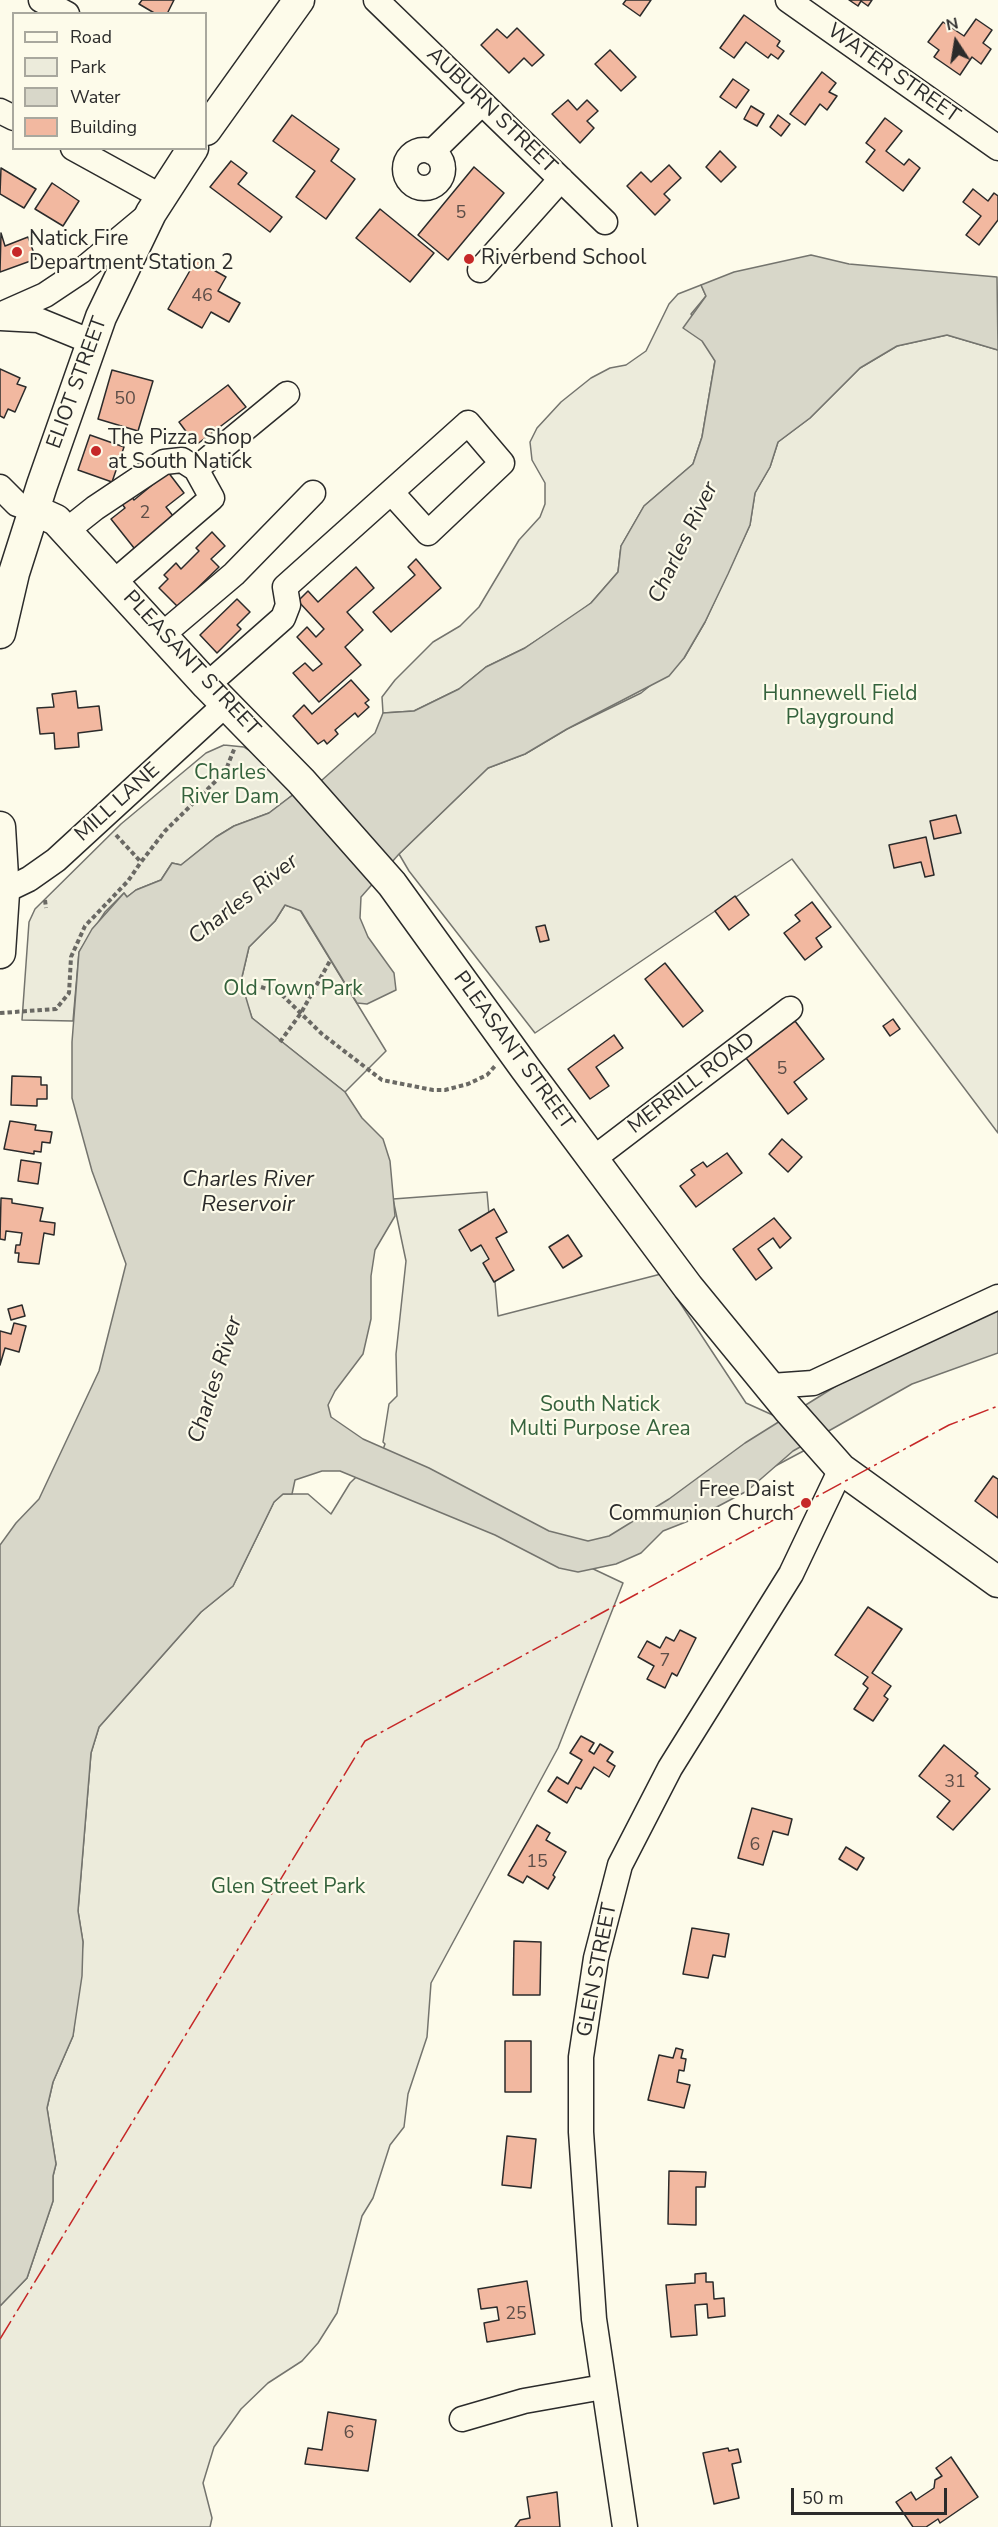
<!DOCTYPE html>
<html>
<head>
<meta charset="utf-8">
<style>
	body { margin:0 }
	#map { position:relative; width:998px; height:2527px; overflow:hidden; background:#fdfbea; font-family:"Nunito Sans",sans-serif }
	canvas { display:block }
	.legend { position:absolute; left:12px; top:12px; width:195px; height:138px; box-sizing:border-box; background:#fdfbea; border:2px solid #a9a89e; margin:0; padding:8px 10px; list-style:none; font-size:18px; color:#2b2b2b }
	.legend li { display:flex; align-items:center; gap:12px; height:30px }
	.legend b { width:30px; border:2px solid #a9a89e }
	.north { position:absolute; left:926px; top:12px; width:60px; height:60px; -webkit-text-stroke:4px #fdfbea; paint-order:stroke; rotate:348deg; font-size:16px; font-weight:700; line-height:24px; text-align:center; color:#2b2b2b }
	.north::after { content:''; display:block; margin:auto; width:21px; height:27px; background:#2b2b2b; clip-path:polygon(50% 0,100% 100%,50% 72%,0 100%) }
	.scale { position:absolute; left:791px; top:2488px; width:156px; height:27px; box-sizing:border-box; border:3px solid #2b2b2b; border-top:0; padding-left:8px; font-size:18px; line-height:21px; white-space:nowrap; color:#2b2b2b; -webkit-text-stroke:4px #fdfbea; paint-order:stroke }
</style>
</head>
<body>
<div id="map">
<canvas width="998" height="2527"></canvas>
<ul class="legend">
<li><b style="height:8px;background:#fdfbea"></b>Road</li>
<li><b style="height:16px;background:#ecebdb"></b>Park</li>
<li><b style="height:16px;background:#d8d7c9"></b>Water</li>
<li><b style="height:16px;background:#f2b8a0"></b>Building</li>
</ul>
<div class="north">N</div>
<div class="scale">50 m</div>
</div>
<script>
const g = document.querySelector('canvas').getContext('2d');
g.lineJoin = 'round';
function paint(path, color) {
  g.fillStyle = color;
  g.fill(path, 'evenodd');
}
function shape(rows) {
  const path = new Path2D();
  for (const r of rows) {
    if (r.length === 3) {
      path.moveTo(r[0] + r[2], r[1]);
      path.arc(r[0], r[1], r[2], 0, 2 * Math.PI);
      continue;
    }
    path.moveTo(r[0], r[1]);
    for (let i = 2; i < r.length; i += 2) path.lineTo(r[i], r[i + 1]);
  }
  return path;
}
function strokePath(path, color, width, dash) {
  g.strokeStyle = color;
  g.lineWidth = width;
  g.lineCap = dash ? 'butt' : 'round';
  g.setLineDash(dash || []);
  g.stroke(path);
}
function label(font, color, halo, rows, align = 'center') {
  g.font = font + ' "Nunito Sans",sans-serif';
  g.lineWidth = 4.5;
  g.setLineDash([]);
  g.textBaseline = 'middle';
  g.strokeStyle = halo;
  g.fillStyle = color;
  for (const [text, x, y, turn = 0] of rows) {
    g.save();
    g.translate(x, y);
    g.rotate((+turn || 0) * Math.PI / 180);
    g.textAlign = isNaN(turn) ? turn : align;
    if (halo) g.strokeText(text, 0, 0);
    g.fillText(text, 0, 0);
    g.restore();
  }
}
const green = shape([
	[701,285,706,296,691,314,715,361,702,437,693,464,644,506,621,546,618,572,591,603,573,617,525,648,486,667,459,689,414,711,383,713,382,697,395,680,433,642,460,626,479,607,519,540,540,517,545,504,545,483,532,460,530,442,537,428,561,402,591,378,610,368,626,365,646,351,669,304,678,294,701,285],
	[947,335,998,350,998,1133,792,859,535,1033,409,871,399,854,488,768,525,754,567,729,641,693,684,658,705,622,750,525,755,493,770,467,778,442,810,418,860,368,897,346,947,335],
	[224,745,244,747,257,755,294,794,269,813,234,826,216,837,181,865,172,863,161,880,136,890,127,897,124,893,105,912,79,952,73,1021,22,1020,29,922,35,909,121,824,206,753,224,745],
	[285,905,300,910,386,1051,345,1092,252,1018,244,995,241,981,249,947,275,921,285,905],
	[487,1192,498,1316,661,1274,746,1403,826,1439,587,1566,623,1583,558,1748,431,1983,427,2037,408,2094,404,2127,390,2145,373,2198,362,2216,337,2313,318,2343,302,2361,268,2383,241,2409,214,2447,203,2483,212,2518,210,2527,0,2527,0,2306,27,2278,53,2201,53,2176,56,2164,47,2108,53,2082,73,2036,83,1942,78,1911,91,1753,99,1727,201,1612,233,1586,274,1502,283,1494,308,1494,331,1514,350,1483,382,1452,385,1444,383,1442,389,1404,397,1396,396,1354,406,1261,393,1199,487,1192]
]);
const water = shape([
	[811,255,849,264,997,277,998,350,947,335,897,346,860,368,810,418,778,442,770,467,755,493,750,525,728,574,705,622,684,658,669,676,567,729,525,754,488,768,399,854,361,897,360,918,368,937,394,973,396,990,367,1004,357,1003,301,911,285,905,275,921,249,947,241,981,252,1018,345,1092,362,1118,383,1139,390,1161,395,1216,375,1250,371,1276,371,1319,363,1354,335,1391,328,1405,331,1417,363,1439,429,1468,549,1531,588,1541,609,1536,669,1499,745,1443,876,1361,998,1301,998,1353,912,1384,793,1451,747,1491,696,1518,663,1531,641,1553,616,1564,578,1572,559,1568,495,1535,340,1471,322,1471,295,1480,292,1494,283,1494,274,1502,233,1586,201,1612,99,1727,91,1753,78,1911,83,1942,82,1976,73,2036,53,2082,47,2108,56,2164,53,2176,53,2201,27,2278,0,2306,0,1545,16,1523,39,1499,99,1371,126,1264,92,1171,72,1098,72,1042,79,952,92,929,124,893,127,897,136,890,161,880,172,863,181,865,216,837,234,826,269,813,294,794,322,780,375,733,383,713,414,711,459,689,486,667,525,648,591,603,618,572,621,546,644,506,693,464,702,437,715,361,702,341,683,328,706,296,701,285,734,272,811,255]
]);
const building = shape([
	[142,0,174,0,167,14,156,14,139,4,142,0],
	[626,0,651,0,640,16,623,4,626,0],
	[849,0,872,0,868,6,861,1,858,6,849,0],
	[744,15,780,41,777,46,784,51,778,59,771,54,768,58,746,42,734,58,720,48,744,15],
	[976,19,992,30,983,43,991,49,981,64,972,57,960,75,934,57,939,50,928,42,943,22,964,36,976,19],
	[517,28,544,55,532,66,524,58,509,73,481,45,497,29,507,38,517,28],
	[610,50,636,77,621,91,595,64,610,50],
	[822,72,836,83,829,92,837,96,827,110,820,104,805,125,790,114,822,72],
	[733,79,749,90,736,108,720,97,733,79],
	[568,100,577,110,587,100,598,111,587,121,594,128,580,143,552,114,568,100],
	[751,106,764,114,757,126,744,119,751,106],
	[292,115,339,149,331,161,355,179,326,219,296,197,315,171,273,141,292,115],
	[778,115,790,124,781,136,770,127,778,115],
	[885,118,902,131,886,151,904,165,909,159,920,168,903,191,866,162,875,150,866,143,885,118],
	[720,151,736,167,721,182,706,167,720,151],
	[231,161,247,173,238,184,282,217,270,232,210,187,231,161],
	[669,165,681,178,664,194,670,200,655,215,627,186,641,172,651,182,669,165],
	[474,167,504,193,448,260,418,235,474,167],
	[1,168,36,189,24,208,0,194,1,168],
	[52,183,79,201,63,226,35,209,52,183],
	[973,189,988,201,994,193,998,196,998,220,979,245,966,235,981,216,963,202,973,189],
	[380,209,434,253,410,282,356,238,380,209],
	[1,233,5,246,28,237,36,259,0,272,1,233],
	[196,260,226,277,218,291,240,303,229,322,211,312,202,328,168,309,196,260],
	[0,369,20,378,17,384,26,387,15,412,8,409,4,418,0,416,0,369],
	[112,370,153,381,138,431,98,419,112,370],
	[228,385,246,407,196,445,179,422,228,385],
	[90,435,124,447,112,482,78,470,90,435],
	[168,472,184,493,166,507,177,521,138,553,111,519,125,508,122,504,131,496,134,500,168,472],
	[212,532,225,546,211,559,219,567,178,607,159,588,168,579,164,575,176,563,181,569,199,551,196,548,212,532],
	[416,559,441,588,391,632,373,612,415,575,408,567,416,559],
	[356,567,374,588,347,612,363,630,345,647,361,665,319,702,293,673,305,663,313,671,322,664,297,637,307,627,316,637,324,629,298,601,308,591,318,602,356,567],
	[237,599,250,612,237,625,241,629,217,653,200,635,237,599],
	[351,680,369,700,365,703,369,707,358,717,355,713,335,730,338,734,327,744,324,740,318,744,293,716,304,705,312,714,351,680],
	[76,691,78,708,99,706,102,730,78,733,79,747,55,749,54,733,40,734,37,708,54,707,52,694,76,691],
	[956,815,961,833,934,839,930,821,956,815],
	[926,837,934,875,925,877,921,862,894,868,889,845,926,837],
	[735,896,749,915,729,930,715,911,735,896],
	[812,902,831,927,816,938,822,947,805,960,784,933,800,921,795,915,812,902],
	[545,925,549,940,540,942,536,927,545,925],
	[665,963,703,1011,683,1027,645,979,665,963],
	[893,1019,900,1029,890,1036,883,1026,893,1019],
	[795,1021,824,1059,794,1082,807,1099,788,1114,746,1058,795,1021],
	[614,1035,623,1048,596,1067,609,1086,590,1099,568,1069,614,1035],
	[12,1076,41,1077,41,1085,47,1085,47,1099,37,1099,37,1106,11,1105,12,1076],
	[10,1121,36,1125,35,1130,52,1132,50,1143,42,1142,41,1152,34,1151,34,1154,4,1149,10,1121],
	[782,1139,802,1157,788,1172,769,1154,782,1139],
	[727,1153,742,1173,696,1207,680,1186,695,1175,691,1170,703,1162,707,1167,727,1153],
	[21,1160,41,1163,38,1184,18,1181,21,1160],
	[1,1198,12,1199,12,1203,43,1208,40,1221,55,1223,54,1235,44,1233,39,1264,18,1262,19,1253,15,1253,16,1245,20,1245,22,1233,6,1231,5,1240,0,1239,1,1198],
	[494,1209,507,1232,496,1238,514,1270,494,1282,483,1263,489,1259,481,1245,471,1251,459,1230,494,1209],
	[774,1218,791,1238,780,1248,773,1238,758,1249,772,1268,756,1280,733,1249,774,1218],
	[568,1235,582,1256,563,1268,549,1247,568,1235],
	[22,1305,25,1316,11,1320,8,1309,22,1305],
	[14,1323,26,1326,19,1352,5,1348,0,1365,0,1331,11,1334,14,1323],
	[993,1476,998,1479,998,1518,975,1501,993,1476],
	[868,1607,902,1629,872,1673,891,1686,884,1696,888,1699,873,1721,854,1709,868,1688,863,1684,868,1677,835,1655,868,1607],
	[680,1630,696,1638,677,1676,672,1673,665,1688,647,1679,654,1666,638,1657,647,1641,660,1648,666,1637,674,1641,680,1630],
	[581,1736,594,1743,589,1751,594,1754,600,1744,613,1752,607,1761,615,1766,609,1777,594,1767,581,1789,576,1787,567,1803,548,1791,557,1777,568,1784,582,1760,570,1753,581,1736],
	[944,1745,978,1773,975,1776,990,1789,953,1830,937,1817,950,1801,919,1776,944,1745],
	[752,1808,792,1819,788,1835,773,1831,763,1865,738,1858,752,1808],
	[537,1825,550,1833,546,1840,566,1852,553,1875,555,1877,548,1889,527,1876,523,1883,508,1875,537,1825],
	[846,1847,864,1858,857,1870,839,1859,846,1847],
	[692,1928,729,1934,725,1957,713,1955,708,1978,683,1974,692,1928],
	[514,1941,541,1942,540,1995,513,1995,514,1941],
	[505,2041,531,2041,531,2092,505,2092,505,2041],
	[676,2048,683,2050,681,2058,686,2059,684,2071,679,2070,677,2082,690,2085,684,2108,648,2100,659,2055,673,2058,676,2048],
	[507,2136,536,2139,531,2188,502,2185,507,2136],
	[669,2171,706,2172,705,2187,696,2187,696,2225,668,2224,669,2171],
	[706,2273,706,2282,713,2282,714,2299,724,2298,725,2316,708,2318,707,2304,695,2305,697,2335,671,2337,666,2285,695,2283,695,2274,706,2273],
	[527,2281,535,2334,487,2342,484,2323,499,2320,497,2307,481,2309,478,2289,527,2281],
	[328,2412,376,2420,368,2471,305,2464,308,2448,322,2450,328,2412],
	[728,2448,729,2451,738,2449,741,2462,732,2464,739,2498,714,2504,703,2453,728,2448],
	[951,2457,978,2497,940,2523,938,2519,926,2527,913,2527,896,2502,911,2492,916,2500,934,2488,935,2480,942,2476,936,2468,951,2457],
	[557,2492,560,2527,515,2527,520,2520,530,2518,527,2497,557,2492]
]);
const path = shape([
	[116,835,141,862,165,831,225,772,235,747],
	[45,900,46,908],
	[261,987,280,993,322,1034,382,1080,433,1090,445,1090,468,1084,487,1075,495,1066],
	[0,1013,56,1009,69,993,71,957,85,926,128,881,141,862],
	[280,1042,301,1013,331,959]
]);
const minor = shape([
	[41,0,67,14],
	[376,0,605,222],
	[788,0,998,148],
	[0,111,14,118],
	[73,148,162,197],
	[424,169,19],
	[432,152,482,103],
	[480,270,561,179],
	[0,315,45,295,81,271,147,216],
	[0,318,38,320,92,342],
	[196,469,287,394],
	[0,487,17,504,34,510],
	[66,531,95,508,164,462,182,460,196,469,212,498,114,582],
	[162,635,234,574,313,493],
	[207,685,283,618,288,605,285,587,468,423,502,463,428,533,391,492],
	[0,893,29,879,56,860,226,704],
	[593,1159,790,1009],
	[771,1386,813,1383,998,1297],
	[462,2419,524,2401,603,2387],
	[625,2527,594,2319,581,2132,581,2057,596,1958,620,1865,670,1768,791,1574,841,1469]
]);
const major = shape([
	[206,130,299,0],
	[34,510,56,520,207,685,301,781,392,884,525,1068,688,1287,788,1409,841,1469,998,1582],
	[0,633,14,573,42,485,101,317,151,213,193,148],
	[0,827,4,893,0,953]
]);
const power = shape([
	[0,2339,365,1741,949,1425,998,1406]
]);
const markers = [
	[17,252,6,"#c62828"],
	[469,259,6,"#c62828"],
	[96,451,6,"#c62828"],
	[806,1503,6,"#c62828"]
];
const numberNames = [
	["5",461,214],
	["46",202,297],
	["50",125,400],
	["2",145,514],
	["5",782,1070],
	["7",665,1662],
	["31",955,1783],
	["6",755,1846],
	["15",537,1863],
	["25",516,2315],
	["6",349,2434]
];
const streetNames = [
	["WATER STREET",893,74,35],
	["AUBURN STREET",491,111,44],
	["ELIOT STREET",78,383,-70],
	["PLEASANT STREET",191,664,47],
	["MILL LANE",118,803,-42],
	["PLEASANT STREET",513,1051,54],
	["MERRILL ROAD",692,1084,-37],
	["GLEN STREET",598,1970,-79]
];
const poiNames = [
	["Natick Fire",29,240],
	["Department Station 2",29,264],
	["Riverbend School",481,259],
	["The Pizza Shop",108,439],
	["at South Natick",108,463],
	["Free Daist",794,1491,"right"],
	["Communion Church",794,1515,"right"]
];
const parkNames = [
	["Hunnewell Field",840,695],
	["Playground",840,719],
	["Charles",230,774],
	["River Dam",230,798],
	["Old Town Park",293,990],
	["South Natick",600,1406],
	["Multi Purpose Area",600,1430],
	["Glen Street Park",288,1888]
];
const waterNames = [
	["Charles River",684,543,-64],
	["Charles River",244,900,-38],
	["Charles River",248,1181],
	["Reservoir",248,1206],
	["Charles River",216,1380,-72]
];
paint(green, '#ecebdb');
strokePath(green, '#74746e', 1.5);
paint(water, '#d8d7c9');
strokePath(water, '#74746e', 1.5);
paint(building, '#f2b8a0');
strokePath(building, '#2b2b2b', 1.5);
strokePath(minor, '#2b2b2b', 27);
strokePath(major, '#2b2b2b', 33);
strokePath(path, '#6a6964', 4, [4.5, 3]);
strokePath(minor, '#fdfbea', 24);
strokePath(major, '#fdfbea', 30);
strokePath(power, '#c62828', 1.5, [21, 4.5, 3, 4.5]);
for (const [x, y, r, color] of markers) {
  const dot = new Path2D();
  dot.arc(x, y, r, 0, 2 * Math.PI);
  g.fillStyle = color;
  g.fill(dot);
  strokePath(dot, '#fdfbea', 2);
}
label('18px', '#5d4e48', null, numberNames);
label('21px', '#2b2b2b', '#fdfbea', streetNames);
label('21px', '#2b2b2b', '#fdfbea', poiNames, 'left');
label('21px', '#34623c', '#fdfbea', parkNames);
label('italic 22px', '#2b2b2b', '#fdfbea', waterNames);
</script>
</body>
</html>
